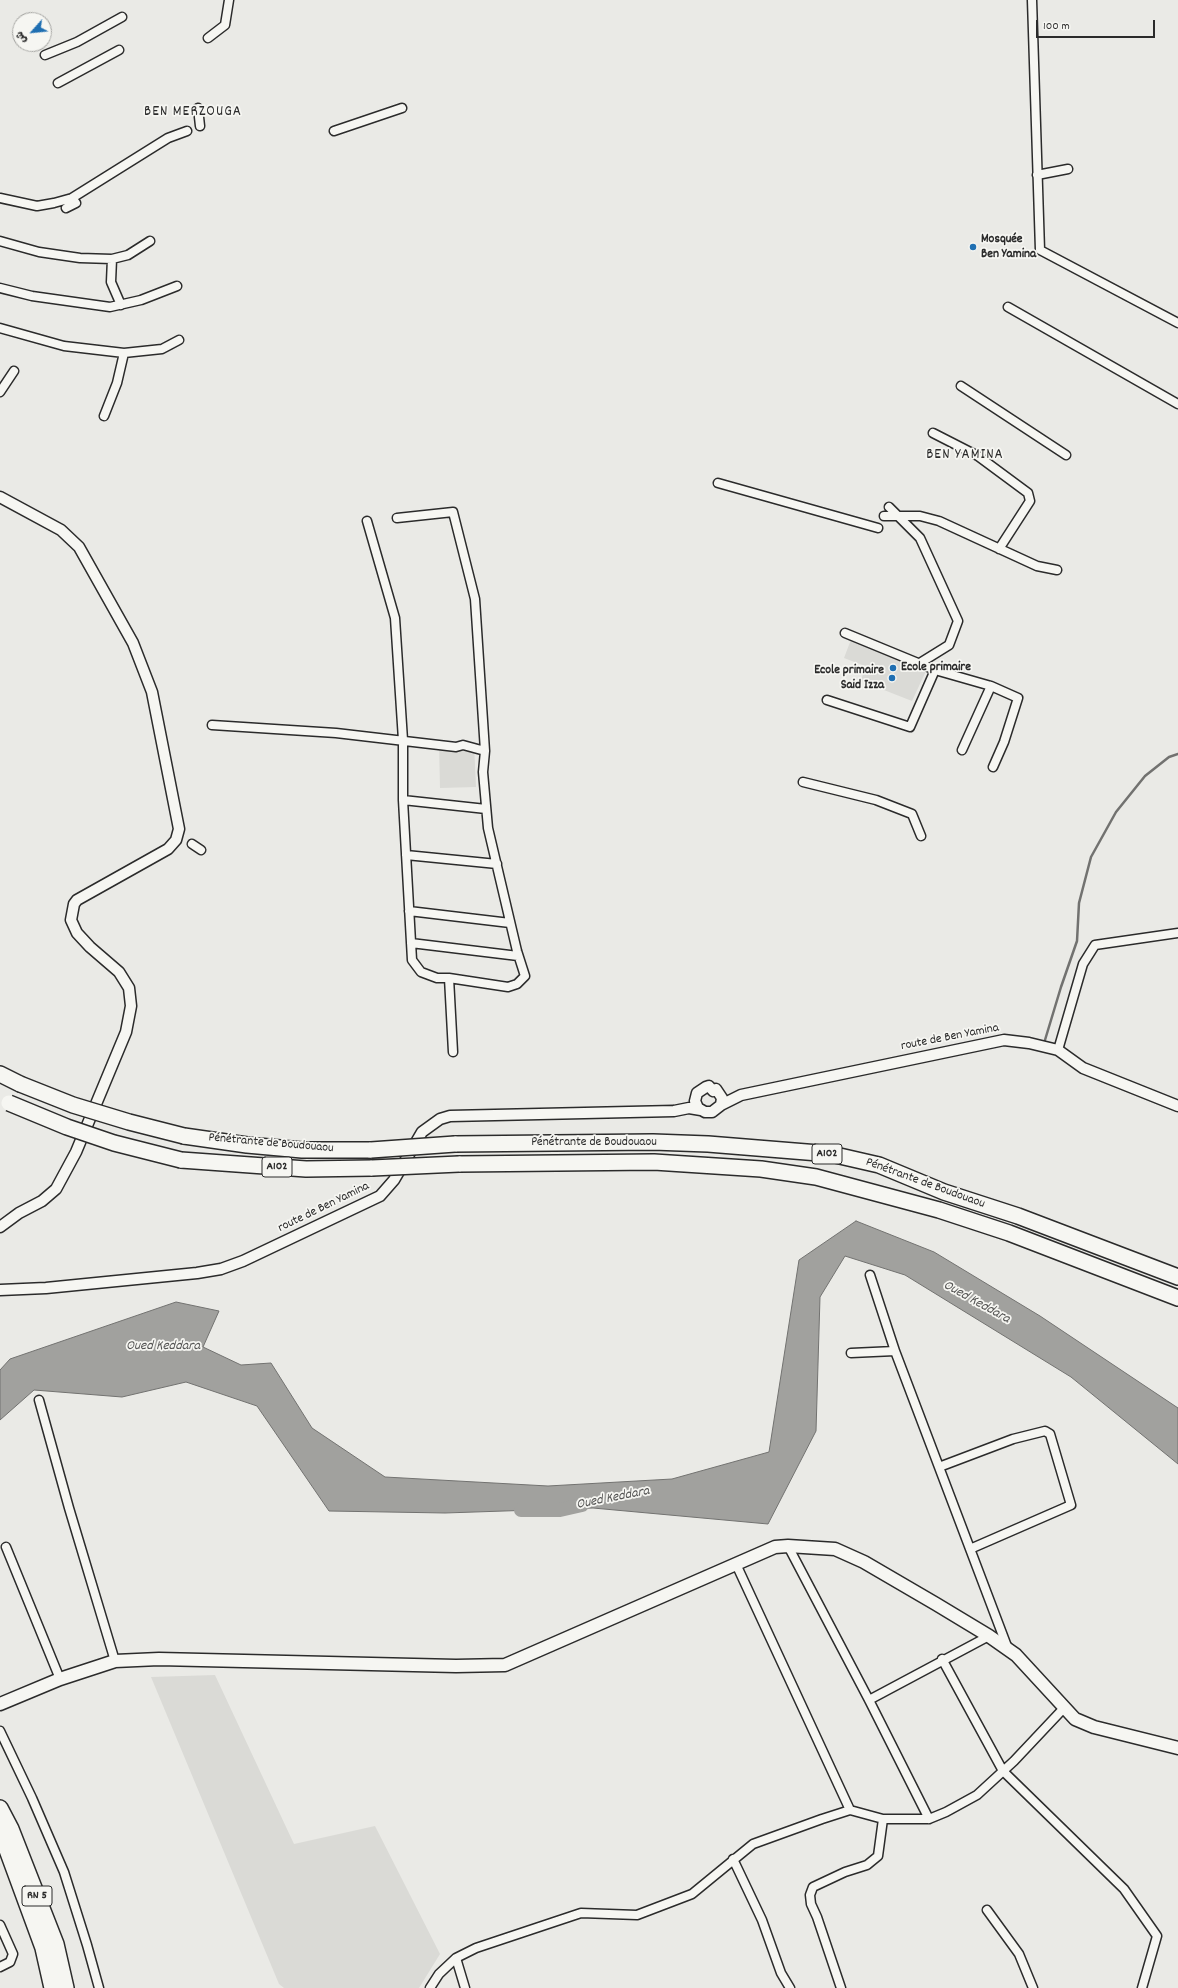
<!DOCTYPE html>
<html>
<head>
<meta charset="utf-8">
<style>
	body { margin:0 }
	#map { position:relative; width:1178px; height:1988px; overflow:hidden; background:#eaeae6; font-family:Dekko,"Playpen Sans Arabic",sans-serif }
	canvas { display:block }
	.north { position:absolute; left:12px; top:12px; width:40px; height:40px; box-sizing:border-box; background:#f6f6f2; border:1px solid #a5a5a2; border-radius:50%; rotate:243deg; font-size:11px; font-weight:700; line-height:16px; text-align:center; color:#2b2b2b }
	.north::after { content:''; display:block; margin:auto; width:14px; height:18px; background:#1f6fb2; clip-path:polygon(50% 0,100% 100%,50% 72%,0 100%) }
	.scale { position:absolute; left:1036px; top:20px; width:119px; height:18px; box-sizing:border-box; border:2px solid #2b2b2b; border-top:0; padding-left:5px; font-size:12px; line-height:14px; white-space:nowrap; color:#2b2b2b; -webkit-text-stroke:3px #f6f6f2; paint-order:stroke }
</style>
</head>
<body>
<div id="map">
<canvas width="1178" height="1988"></canvas>
<div class="north">ش</div>
<div class="scale">100 m</div>
</div>
<script>
const ctx = document.querySelector('canvas').getContext('2d');
ctx.lineJoin = 'round';
function fill(path, color) { ctx.fillStyle = color; ctx.fill(path, 'evenodd'); }
const poly = rows => new Path2D(rows.map(r => 'M' + r).join(''));
function trace(path, color, width, dash) { ctx.strokeStyle = color; ctx.lineWidth = width; ctx.lineCap = dash ? 'butt' : 'round'; ctx.setLineDash(dash || []); ctx.stroke(path); }
function label(font, color, halo, rows, align = 'center') {
  ctx.font = font + ' Dekko,sans-serif'; ctx.lineWidth = 3.5; ctx.setLineDash([]); ctx.textBaseline = 'middle'; ctx.strokeStyle = halo; ctx.fillStyle = color; for (const [text, x, y, turn = 0] of rows) {
    ctx.save(); ctx.translate(x, y); ctx.rotate((+turn || 0) * Math.PI / 180); ctx.textAlign = isNaN(turn) ? turn : align; if (halo) ctx.strokeText(text, 0, 0); ctx.fillText(text, 0, 0); ctx.restore();
  }
}
fill(poly([
	[852,637,926,671,912,701,861,681,865,666,844,658],
	[439,744,474,744,476,787,440,788],
	[215,1675,294,1844,375,1826,440,1954,419,1988,284,1988,279,1984,151,1677]
]), '#dadad6');
const water = poly([
	[856,1221,934,1252,1040,1316,1178,1408,1178,1464,1071,1377,905,1275,845,1256,820,1297,816,1431,768,1524,593,1508,445,1513,329,1511,257,1406,186,1382,122,1397,34,1390,0,1420,0,1370,10,1359,176,1302,219,1311,203,1347,241,1365,271,1363,312,1428,385,1477,548,1486,672,1479,769,1452,799,1260,856,1221]
]);
fill(water, '#a1a19e');
trace(water, '#727270', 1);
trace(poly([
	[1045,1040,1061,987,1077,941,1079,903,1091,857,1116,812,1145,776,1169,757,1178,754]
]), '#727270', 2.5);
trace(poly([
	[521,1510,560,1510,582,1505]
]), '#a1a19e', 14);
const minor = poly([
	[1032,0,1040,250,1178,323],
	[208,38,225,25,229,0],
	[45,55,77,42,122,17],
	[58,83,119,50],
	[198,108,200,126],
	[334,131,402,108],
	[1037,175,1068,169],
	[0,198,37,206,54,203,72,198,168,138,187,131],
	[66,208,76,203],
	[0,241,39,252,80,258,112,259,128,255,150,241],
	[112,259,111,282,121,305],
	[0,288,32,296,110,307,141,300,177,286],
	[1008,307,1178,404],
	[0,328,64,346,124,353,162,349,179,340],
	[961,386,1066,455],
	[0,392,14,371],
	[104,416,117,383,124,353],
	[933,433,978,456,1028,493,1030,501,999,549],
	[718,483,878,528],
	[889,507,920,538,958,621,949,645,920,663],
	[884,516,920,516,939,521,1037,566,1057,570],
	[397,518,453,512,475,599,485,751,483,772,488,828,517,951,525,976,517,984,508,987,449,978,453,1052],
	[367,521,395,618,403,740,403,800],
	[845,633,935,670,991,686,1018,698,1004,742,993,767],
	[827,700,910,727,935,670],
	[212,725,336,733,456,747,463,745,485,751],
	[962,750,991,686],
	[803,782,876,800,912,814,921,836],
	[192,844,201,850],
	[406,855,497,864],
	[409,911,510,923],
	[411,943,518,956],
	[449,978,437,978,421,972,412,960,403,800,486,809],
	[1058,1050,1083,964,1095,945,1178,933],
	[870,1275,895,1351],
	[851,1353,895,1351,1008,1649],
	[39,1400,69,1508,115,1661],
	[939,1467,1013,1439,1045,1431,1050,1434,1071,1505,970,1549],
	[788,1546,869,1700,929,1819],
	[6,1547,60,1679],
	[736,1564,850,1810],
	[942,1659,1003,1771,1124,1889,1157,1936,1142,1988],
	[869,1700,989,1636],
	[0,1731,32,1798,64,1872,87,1945,99,1988],
	[733,1859,762,1920,781,1973,790,1988],
	[987,1910,1019,1954,1033,1988],
	[0,1925,13,1954,10,1962,0,1967],
	[456,1958,465,1988],
	[430,1988,439,1974,456,1958,476,1948,581,1913,637,1915,692,1894,753,1844,822,1819,850,1810,883,1819,929,1819,946,1812,977,1795,1014,1761,1063,1709],
	[841,1988,817,1917,811,1904,810,1895,813,1887,845,1872,867,1865,878,1856,883,1819]
]);
const tertiary = poly([
	[0,497,61,530,79,547,133,643,152,692,179,829,176,840,168,849,77,900,74,904,71,920,77,933,90,947,119,972,129,988,131,1006,126,1032,76,1152,56,1189,42,1201,19,1213,0,1227],
	[721,1105,722,1098,716,1089,713,1091,709,1086,706,1087,697,1093,695,1101,698,1108,705,1112,712,1112,721,1105,741,1095,1004,1040,1029,1043,1058,1050,1083,1068,1178,1106],
	[0,1290,46,1288,197,1273,221,1269,243,1261,380,1196,394,1180,422,1132,440,1119,450,1116,674,1111,689,1108,701,1110]
]);
const secondary = poly([
	[0,1704,60,1679,115,1661,159,1659,456,1666,505,1665,775,1547,788,1546,835,1549,864,1562,936,1604,989,1636,1016,1655,1075,1719,1094,1727,1178,1748]
]);
const motorway = poly([
	[0,1074,20,1084],
	[184,1136,247,1145,302,1150,371,1150],
	[455,1144,653,1142,708,1144,831,1154,879,1165,944,1192,1018,1216,1178,1277],
	[181,1160,306,1169,372,1168],
	[459,1164,654,1162,761,1169,816,1177,939,1210,1009,1233,1178,1298],
	[0,1808,11,1829,56,1944,66,1988],
	[0,1831,43,1948,52,1988]
]);
trace(minor, '#2b2b2b', 11);
trace(tertiary, '#2b2b2b', 13);
trace(secondary, '#2b2b2b', 15);
trace(motorway, '#2b2b2b', 18);
trace(minor, '#f6f6f2', 8);
trace(tertiary, '#f6f6f2', 10);
trace(secondary, '#f6f6f2', 12);
trace(motorway, '#f6f6f2', 15);
const motorwayBridge = poly([
	[20,1084,73,1105,129,1122,184,1136],
	[9,1103,67,1127,114,1143,181,1160],
	[371,1150,455,1144],
	[372,1168,459,1164]
]);
trace(motorwayBridge, '#2b2b2b', 18, []);
trace(motorwayBridge, '#f6f6f2', 15);
for (const [x, y, r, color] of [
	[973,247,4,"#1f6fb2"],
	[893,668,4,"#1f6fb2"],
	[892,678,4,"#1f6fb2"]
]) { const dot = new Path2D(); dot.arc(x, y, r, 0, 2 * Math.PI); ctx.fillStyle = color; ctx.fill(dot); trace(dot, '#f6f6f2', 1.5); }
for (const [x, y, w] of [
	[827,1154,30],
	[277,1167,30],
	[37,1896,30]
]) { const box = new Path2D(); box.roundRect(x - w / 2, y - 10, w, 20, 3); ctx.fillStyle = '#f6f6f2'; ctx.fill(box); trace(box, '#2b2b2b', 1); }
label('bold 12px', '#2b2b2b', null, [
	["A102",827,1154],
	["A102",277,1167],
	["RN 5",37,1896]
]);
label('bold 13px', '#2b2b2b', '#f6f6f2', [
	["Mosquée",981,240],
	["Ben Yamina",981,255],
	["Ecole primaire",901,668],
	["Ecole primaire",884,671,"right"],
	["Said Izza",884,686,"right"]
], 'left');
label('13px', '#2b2b2b', '#f6f6f2', [
	["route de Ben Yamina",950,1038,-11],
	["Pénétrante de Boudouaou",594,1143],
	["Pénétrante de Boudouaou",271,1144,5],
	["Pénétrante de Boudouaou",925,1184,20],
	["route de Ben Yamina",324,1208,-26]
]);
label('italic 14px', '#545453', '#f6f6f2', [
	["Oued Keddara",976,1303,29],
	["Oued Keddara",163,1347],
	["Oued Keddara",613,1499,-11]
]);
ctx.letterSpacing = '1px';
label('15px', '#2b2b2b', '#f6f6f2', [
	["BEN MERZOUGA",193,113],
	["BEN YAMINA",965,456]
]);
ctx.letterSpacing = '0px';
</script>
</body>
</html>
